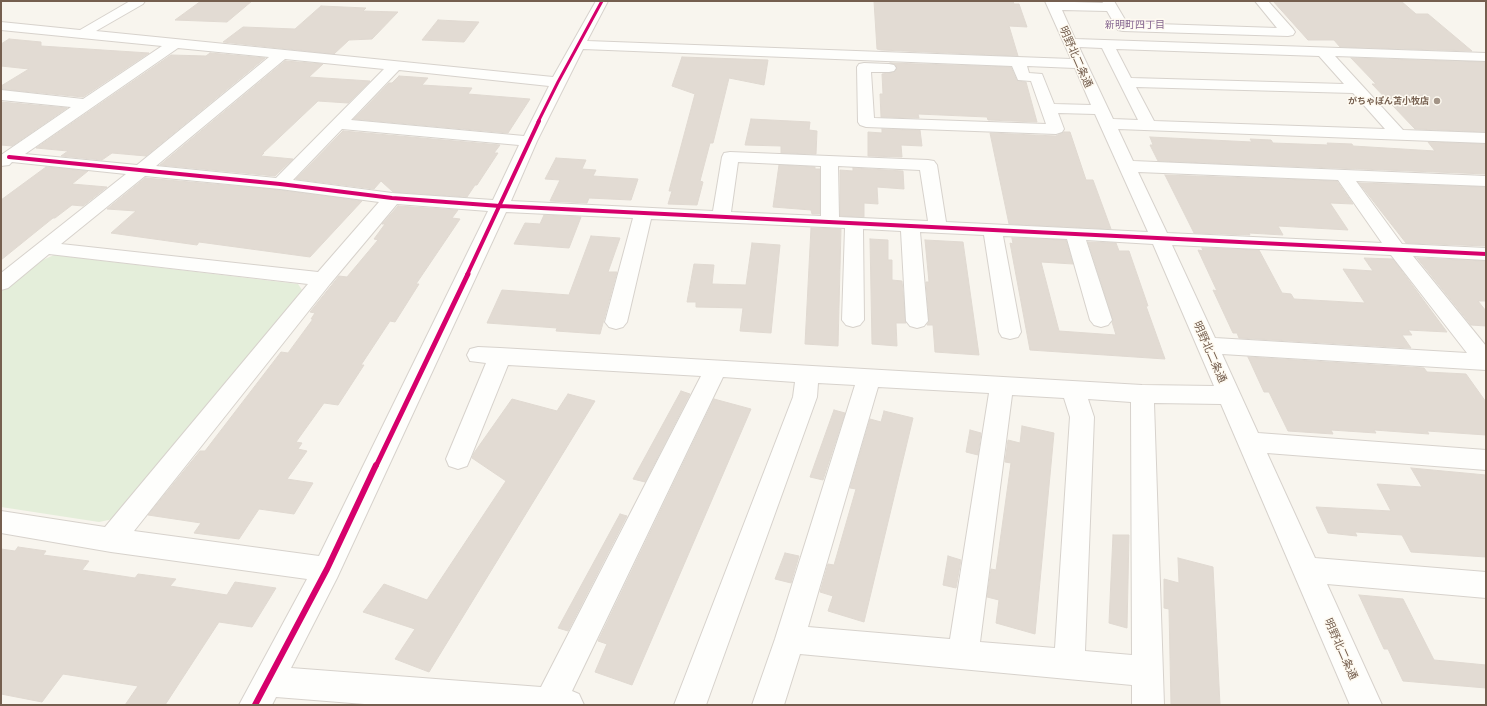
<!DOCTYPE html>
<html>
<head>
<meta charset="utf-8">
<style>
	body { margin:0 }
	#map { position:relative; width:1487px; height:706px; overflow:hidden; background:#f8f5ee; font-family:Barlow,sans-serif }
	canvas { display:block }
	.frame { position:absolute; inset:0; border:2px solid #755f4f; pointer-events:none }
</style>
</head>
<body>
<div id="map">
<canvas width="1487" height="706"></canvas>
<div class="frame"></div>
</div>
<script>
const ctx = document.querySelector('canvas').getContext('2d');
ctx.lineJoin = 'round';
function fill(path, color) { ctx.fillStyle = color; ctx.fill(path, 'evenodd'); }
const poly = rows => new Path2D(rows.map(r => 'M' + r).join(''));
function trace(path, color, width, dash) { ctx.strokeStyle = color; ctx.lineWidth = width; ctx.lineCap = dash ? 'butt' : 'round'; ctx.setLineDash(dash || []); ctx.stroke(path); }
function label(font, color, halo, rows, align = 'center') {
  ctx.font = font + ' Barlow,"Noto Sans JP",sans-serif'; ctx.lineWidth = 3; ctx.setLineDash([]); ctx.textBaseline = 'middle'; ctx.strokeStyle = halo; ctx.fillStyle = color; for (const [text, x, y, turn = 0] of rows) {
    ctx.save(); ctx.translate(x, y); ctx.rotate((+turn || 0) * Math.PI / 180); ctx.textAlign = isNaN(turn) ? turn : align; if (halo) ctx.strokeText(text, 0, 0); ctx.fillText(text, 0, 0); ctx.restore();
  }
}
fill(poly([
	[54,255,298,284,302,290,118,518,99,522,1,507,1,292,36,263]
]), '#e4eeda');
const building = poly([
	[201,1,252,1,227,22,175,20,201,1],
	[874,1,1013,1,1014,4,1019,4,1027,27,1009,26,1018,56,881,50,877,49,874,1],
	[1273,1,1401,1,1416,14,1428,14,1472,51,1340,47,1334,40,1308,40,1273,1],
	[321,6,366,8,363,11,398,12,372,39,349,40,334,54,223,42,243,27,295,29,321,6],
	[438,20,479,22,464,42,422,40,438,20],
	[9,39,41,42,41,46,149,53,83,97,1,89,1,86,29,69,1,66,1,44,9,39],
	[210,53,265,58,146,156,112,153,102,160,61,156,68,151,36,148,171,55,206,56,210,53],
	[682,57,768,60,764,85,729,78,713,143,710,143,700,181,703,182,697,205,668,204,672,191,669,191,695,94,672,86,682,57],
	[1351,58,1485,62,1486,132,1415,129,1372,84,1376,84,1351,58],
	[285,61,323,64,309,77,370,81,348,103,318,101,263,153,264,153,261,156,293,159,275,176,160,165,285,61],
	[890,63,1011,67,1017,81,1026,82,1037,122,988,120,987,117,918,114,919,118,881,117,880,94,883,94,882,74,894,72,897,69,895,64,890,63],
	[399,76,428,78,422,85,472,88,468,94,530,99,508,133,354,119,389,83,392,83,399,76],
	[1,102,67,108,12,146,1,145,1,102],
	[751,119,810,122,809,130,817,131,816,154,781,153,781,146,745,145,751,119],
	[882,129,920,130,922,146,901,145,902,157,868,156,868,132,882,133,882,129],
	[343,131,500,145,494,153,498,153,477,185,475,185,467,197,393,192,381,181,374,189,296,179,343,131],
	[1064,132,1070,132,1086,180,1093,180,1111,229,1009,224,990,133,1056,136,1064,132],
	[1150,137,1252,142,1250,139,1271,140,1273,143,1328,145,1327,143,1352,144,1353,146,1435,151,1428,142,1486,144,1486,174,1158,161,1150,145,1153,145,1150,137],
	[556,158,586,160,582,169,596,170,593,176,638,179,631,200,589,198,587,203,550,201,560,180,545,179,556,158],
	[779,165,815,167,815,169,820,169,820,214,812,214,811,210,773,207,779,165],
	[46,167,88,171,72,184,107,187,83,206,72,205,55,218,53,218,1,260,1,200,46,167],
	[853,168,903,171,904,189,877,187,878,204,864,203,864,217,840,216,840,170,853,171,853,168],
	[1165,175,1337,181,1353,204,1330,203,1348,230,1278,226,1283,235,1249,233,1250,235,1194,233,1165,175],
	[145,178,280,190,362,201,310,257,199,242,197,245,111,233,136,211,107,209,145,178],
	[1359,183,1486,187,1486,246,1406,243,1359,183],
	[398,206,458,210,452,218,460,219,416,284,419,284,395,322,390,321,361,365,364,365,338,405,324,403,296,442,302,443,298,449,307,451,287,479,313,483,294,514,259,509,239,539,194,533,201,523,148,515,200,451,205,451,281,352,288,353,313,319,311,319,315,313,310,312,339,276,347,277,378,240,374,239,385,224,382,224,398,206],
	[544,215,581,217,569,248,514,244,525,223,540,224,544,215],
	[811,228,841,229,838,346,805,344,811,228],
	[591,236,620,238,608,272,617,272,600,334,556,331,557,328,487,323,502,290,569,295,591,236],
	[1012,238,1066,240,1073,264,1041,262,1059,331,1116,335,1112,322,1113,320,1088,242,1116,243,1119,251,1129,251,1148,306,1146,306,1165,359,1030,350,1010,243,1013,244,1012,238],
	[870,239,888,240,888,260,892,260,892,280,902,281,906,323,896,323,897,346,872,344,870,239],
	[925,240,963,242,979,355,935,352,933,325,927,325,929,321,926,282,929,282,925,240],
	[752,243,780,245,771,333,740,331,743,308,696,307,696,302,687,302,694,264,714,265,712,284,746,285,752,243],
	[1202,248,1259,250,1282,293,1291,294,1294,299,1365,303,1343,269,1373,271,1364,258,1393,259,1447,332,1408,330,1412,335,1402,335,1411,348,1239,338,1237,333,1233,333,1213,290,1217,291,1198,250,1203,251,1202,248],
	[1417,258,1486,261,1486,301,1478,301,1486,311,1486,326,1471,325,1417,258],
	[1248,357,1424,368,1427,372,1466,374,1486,402,1486,435,1427,431,1429,434,1374,430,1376,433,1331,430,1333,434,1288,431,1269,392,1264,392,1248,357],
	[681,391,690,394,645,482,633,479,681,391],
	[568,394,595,401,429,672,395,659,415,629,363,612,384,584,427,600,506,481,472,458,474,453,512,399,557,411,568,394],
	[714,399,751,409,632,685,595,672,607,644,598,641,714,399],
	[834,410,845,413,823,480,810,477,834,410],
	[884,411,913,418,864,622,828,611,833,596,820,592,828,564,834,565,856,489,850,488,870,419,881,422,884,411],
	[1022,426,1054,433,1035,634,996,623,999,600,987,597,991,569,996,570,1011,463,1005,462,1008,440,1020,443,1022,426],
	[970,430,981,433,978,455,966,452,970,430],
	[1411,468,1486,475,1486,557,1411,552,1402,535,1355,532,1357,536,1328,533,1316,507,1391,511,1377,484,1422,487,1411,468],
	[620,514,627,516,568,631,558,628,620,514],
	[1113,535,1129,535,1127,628,1109,623,1113,535],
	[18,547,46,551,43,555,89,561,82,570,135,578,138,574,176,579,170,586,227,595,235,582,276,588,252,627,219,622,165,705,125,705,138,686,63,674,42,702,1,694,1,549,15,551,18,547],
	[785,553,799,556,791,583,775,579,785,553],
	[948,556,961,560,956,588,943,585,948,556],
	[1178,558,1213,567,1220,705,1171,705,1169,609,1164,608,1164,579,1179,583,1178,558],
	[1359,595,1403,599,1434,660,1486,665,1486,688,1403,681,1388,649,1384,649,1359,595]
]);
fill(building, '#e2dbd3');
trace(building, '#e0d9d1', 1);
const minor = poly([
	[130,1,145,1,143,4,96,31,553,77,596,1,608,1,587,41,1071,59,1045,1,1103,3,1102,1,1114,1,1127,23,1277,28,1255,1,1268,1,1293,29,1295,32,1293,35,1288,36,1123,31,1118,30,1107,11,1062,10,1075,39,1486,53,1486,61,1335,56,1403,130,1486,133,1486,143,1118,129,1133,161,1486,176,1486,186,1356,181,1402,244,1486,248,1486,260,1413,256,1486,346,1486,370,1222,354,1258,433,1486,450,1486,470,1267,453,1315,558,1486,572,1486,598,1327,584,1382,705,1350,705,1221,404,1154,403,1164,705,1132,705,1132,685,800,654,784,705,752,705,775,639,855,385,818,383,817,397,706,705,674,705,793,397,795,382,723,377,572,691,579,694,584,705,377,705,276,697,272,705,239,705,307,579,111,552,1,533,1,511,105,527,308,284,49,254,8,288,1,290,1,273,126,174,12,162,9,165,1,166,1,155,71,107,1,100,1,90,83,99,162,46,1,30,1,22,80,30,130,1],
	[1079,47,1102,48,1138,120,1113,119,1079,47],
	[178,48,269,57,137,165,25,154,178,48],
	[583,49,1012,66,1018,80,1031,81,1046,124,874,118,871,72,889,72,894,71,896,68,894,65,889,64,864,63,859,64,857,67,858,122,860,125,866,127,1056,134,1062,132,1064,129,1058,113,1095,114,1148,232,946,222,937,165,934,161,928,160,730,152,724,153,722,157,713,211,511,201,537,141,583,49],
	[1116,49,1319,56,1344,84,1131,78,1116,49],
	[285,59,384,69,276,178,156,166,285,59],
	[1027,66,1075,68,1091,105,1054,104,1042,74,1029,73,1027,66],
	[399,70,549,86,524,136,351,120,399,70],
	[1136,87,1353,93,1385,129,1154,121,1136,87],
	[342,129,519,145,493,200,392,193,293,180,342,129],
	[738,162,821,166,821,216,731,212,738,162],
	[838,166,920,170,928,221,839,217,838,166],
	[1138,172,1338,180,1382,243,1167,233,1138,172],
	[145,176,280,189,379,202,318,272,61,244,145,176],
	[397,204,488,211,319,556,134,531,330,284,397,204],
	[506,212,633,218,605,322,609,327,616,329,623,327,627,322,651,219,845,228,842,320,846,325,853,327,860,325,864,320,863,229,901,231,906,321,910,326,917,328,924,326,928,321,920,232,984,235,999,332,1002,337,1010,339,1018,337,1021,332,1003,236,1067,239,1090,320,1094,325,1101,327,1108,325,1112,320,1086,240,1153,244,1214,386,1142,385,500,348,478,347,470,349,467,355,470,361,486,363,446,459,449,466,458,469,467,466,470,459,508,365,701,376,541,687,291,668,337,578,506,212],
	[1172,245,1391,255,1467,353,1215,338,1172,245],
	[878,387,989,393,950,639,808,627,878,387],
	[1012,395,1064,398,1070,417,1055,648,980,642,1012,395],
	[1088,399,1131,402,1132,655,1085,651,1094,417,1088,399]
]);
trace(minor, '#d7d2cc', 2);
fill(minor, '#fefefc');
trace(poly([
	[538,122,558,82,602,1]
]), '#d6006c', 3);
trace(poly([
	[9,157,280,184,392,198,500,206,1486,254],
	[467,275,539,121]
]), '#d6006c', 4);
trace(poly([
	[376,466,468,274]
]), '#d6006c', 5);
trace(poly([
	[255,705,327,569,376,465]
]), '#d6006c', 6);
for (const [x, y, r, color] of [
	[1437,101,4,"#a39487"]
]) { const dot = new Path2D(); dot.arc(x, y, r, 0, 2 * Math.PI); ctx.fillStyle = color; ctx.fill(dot); trace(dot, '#fefaf1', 1.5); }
label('bold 9px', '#755f4f', '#fefaf1', [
	["がちゃぽん苫小牧店",1429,101]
], 'right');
label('10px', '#866790', '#fefaf1', [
	["新明町四丁目",1135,25]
]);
label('11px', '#755f4f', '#fefaf1', [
	["明野北二条通",1076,57,66],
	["明野北二条通",1210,352,66],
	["明野北二条通",1341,649,66]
]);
</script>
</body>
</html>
